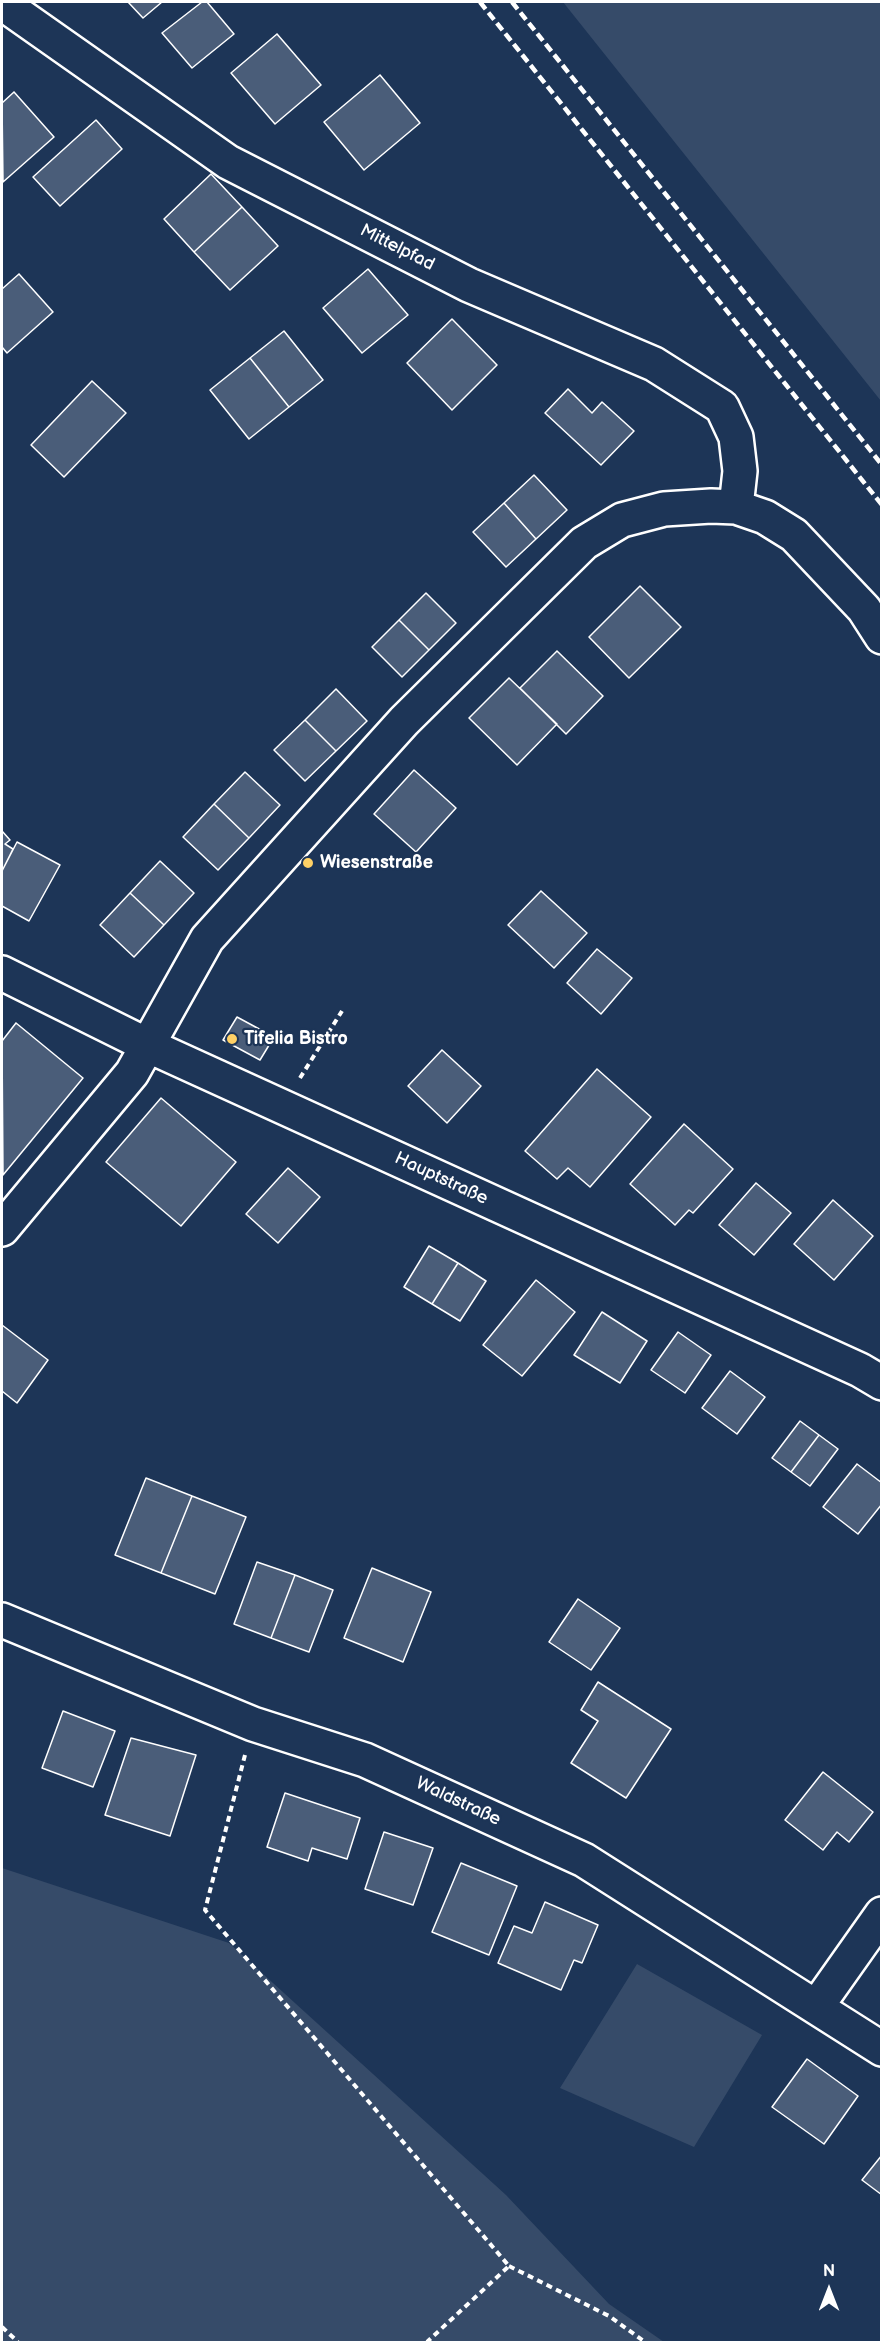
<!DOCTYPE html>
<html>
<head>
<meta charset="utf-8">
<style>
	body { margin:0 }
	#map { position:relative; width:883px; height:2344px; overflow:hidden; background:#1d3557; font-family:"Balsamiq Sans",sans-serif }
	canvas { display:block }
	.frame { position:absolute; inset:0; border:3px solid #fff; pointer-events:none }
	.north { position:absolute; left:799px; top:2260px; width:60px; height:60px; -webkit-text-stroke:4px #1d3557; paint-order:stroke; rotate:0deg; font-size:16px; font-weight:700; line-height:24px; text-align:center; color:#fff }
	.north::after { content:''; display:block; margin:auto; width:21px; height:27px; background:#fff; clip-path:polygon(50% 0,100% 100%,50% 72%,0 100%) }
</style>
</head>
<body>
<div id="map">
<canvas width="883" height="2344"></canvas>
<div class="frame"></div>
<div class="north">N</div>
</div>
<script>
const ctx = document.querySelector('canvas').getContext('2d');
ctx.lineJoin = 'round';
function fill(path, color) { ctx.fillStyle = color; ctx.fill(path, 'evenodd'); }
const poly = rows => new Path2D(rows.map(r => 'M' + r).join(''));
function trace(path, color, width, dash) { ctx.strokeStyle = color; ctx.lineWidth = width; ctx.lineCap = dash ? 'butt' : 'round'; ctx.setLineDash(dash || []); ctx.stroke(path); }
function label(font, color, halo, rows, align = 'center') {
  ctx.font = font + ' "Balsamiq Sans",sans-serif'; ctx.lineWidth = 4.5; ctx.setLineDash([]); ctx.textBaseline = 'middle'; ctx.strokeStyle = halo; ctx.fillStyle = color; for (const [text, x, y, turn = 0] of rows) {
    ctx.save(); ctx.translate(x, y); ctx.rotate((+turn || 0) * Math.PI / 180); ctx.textAlign = isNaN(turn) ? turn : align; if (halo) ctx.strokeText(text, 0, 0); ctx.fillText(text, 0, 0); ctx.restore();
  }
}
fill(poly([
	[563,2,881,2,881,401],
	[2,1868,229,1943,506,2195,609,2304,664,2342,2,2342],
	[637,1964,762,2035,694,2147,560,2088]
]), '#364b69');
const building = poly([
	[128,2,162,2,143,18,128,2],
	[202,2,207,2,234,34,192,68,162,33,202,2],
	[277,34,321,85,275,124,231,73,277,34],
	[380,75,420,123,364,170,324,122,380,75],
	[14,92,54,137,3,182,2,103,14,92],
	[96,120,122,149,60,206,33,177,96,120],
	[211,174,242,207,194,252,164,219,211,174],
	[242,207,278,246,230,290,194,252,242,207],
	[368,269,408,315,362,353,323,308,368,269],
	[19,274,53,312,7,353,2,347,2,289,19,274],
	[452,319,497,365,452,410,407,363,452,319],
	[284,331,323,380,289,407,250,358,284,331],
	[250,358,289,407,249,439,210,390,250,358],
	[92,381,126,413,64,477,31,445,92,381],
	[568,389,592,413,602,402,634,431,601,465,545,413,568,389],
	[534,475,567,510,536,539,504,503,534,475],
	[504,503,536,539,506,567,473,532,504,503],
	[640,586,681,627,629,678,589,637,640,586],
	[426,593,456,623,429,650,399,620,426,593],
	[399,620,429,650,402,677,372,647,399,620],
	[557,651,603,696,566,734,520,688,557,651],
	[509,678,557,724,517,765,469,718,509,678],
	[336,689,367,721,336,751,305,720,336,689],
	[305,720,336,751,305,781,274,750,305,720],
	[414,770,456,808,416,852,374,814,414,770],
	[245,772,280,805,249,838,214,804,245,772],
	[214,804,249,838,218,870,183,837,214,804],
	[2,831,10,840,5,844,13,849,2,871,2,831],
	[17,842,60,865,29,921,2,906,2,871,17,842],
	[160,861,194,893,164,925,130,893,160,861],
	[541,891,587,933,554,968,508,925,541,891],
	[130,893,164,925,134,957,100,925,130,893],
	[597,949,632,978,601,1014,567,983,597,949],
	[237,1017,274,1037,260,1060,223,1040,237,1017],
	[16,1023,83,1078,3,1175,2,1041,16,1023],
	[442,1050,481,1086,447,1123,408,1086,442,1050],
	[597,1069,651,1117,590,1187,568,1168,557,1179,525,1151,597,1069],
	[161,1098,236,1162,181,1226,106,1162,161,1098],
	[684,1124,733,1169,693,1213,689,1210,675,1225,630,1184,684,1124],
	[288,1168,320,1197,278,1243,246,1214,288,1168],
	[756,1183,791,1213,754,1255,719,1225,756,1183],
	[833,1200,873,1236,834,1280,794,1244,833,1200],
	[429,1246,458,1263,432,1304,404,1287,429,1246],
	[458,1263,486,1281,460,1321,432,1304,458,1263],
	[536,1280,575,1312,522,1376,483,1345,536,1280],
	[602,1312,647,1341,620,1383,574,1355,602,1312],
	[2,1325,48,1360,17,1403,2,1391,2,1325],
	[678,1332,711,1355,685,1393,651,1370,678,1332],
	[730,1371,765,1397,737,1434,702,1408,730,1371],
	[800,1421,819,1435,791,1472,772,1458,800,1421],
	[819,1435,838,1449,810,1486,791,1472,819,1435],
	[857,1464,882,1483,882,1504,858,1534,823,1507,857,1464],
	[146,1478,192,1496,161,1573,115,1555,146,1478],
	[192,1496,246,1517,215,1594,161,1573,192,1496],
	[257,1562,295,1575,271,1638,234,1624,257,1562],
	[372,1568,431,1592,403,1662,344,1638,372,1568],
	[295,1575,333,1590,309,1652,271,1638,295,1575],
	[578,1599,620,1628,591,1670,549,1642,578,1599],
	[598,1682,671,1729,626,1798,571,1763,598,1721,581,1710,598,1682],
	[63,1711,115,1731,93,1787,42,1768,63,1711],
	[131,1738,196,1755,170,1836,105,1815,131,1738],
	[823,1772,873,1812,849,1842,837,1832,823,1850,785,1820,823,1772],
	[285,1793,360,1818,347,1859,312,1848,308,1861,267,1847,285,1793],
	[384,1832,433,1848,413,1905,365,1889,384,1832],
	[461,1863,517,1886,489,1955,432,1932,461,1863],
	[545,1902,598,1925,582,1963,574,1960,561,1990,498,1963,514,1926,532,1933,545,1902],
	[807,2059,858,2096,824,2144,772,2107,807,2059],
	[882,2155,882,2195,862,2180,882,2155]
]);
fill(building, '#4a5d79');
trace(building, '#fff', 1.5);
const minor = poly([
	[2,3,228,162,469,285,654,364,722,407,736,437,740,471,736,507],
	[2,973,147,1045,860,1370,882,1383],
	[2,1229,132,1073,207,939,404,721,584,543,622,520,664,509,711,506,736,507,765,517,794,535,864,609,882,637],
	[2,1620,253,1724,365,1760,584,1860,882,2049],
	[817,2006,882,1914]
]);
trace(minor, '#fff', 38);
trace(poly([
	[300,1078,342,1011],
	[245,1755,205,1910,509,2266,427,2342],
	[509,2266,609,2316,645,2342],
	[2,2327,18,2342]
]), '#fff', 4, [6, 4.5]);
trace(minor, '#1d3557', 33);
trace(poly([
	[480,2,882,505],
	[512,2,882,465]
]), '#fff', 4.5, [9, 4.5]);
for (const [x, y, r, color] of [
	[308,863,6,"#ffd166"],
	[232,1039,6,"#ffd166"]
]) { const dot = new Path2D(); dot.arc(x, y, r, 0, 2 * Math.PI); ctx.fillStyle = color; ctx.fill(dot); trace(dot, '#1d3557', 2); }
label('18px', '#fff', '#1d3557', [
	["Mittelpfad",397,248,27],
	["Hauptstraße",441,1179,25],
	["Waldstraße",458,1802,25]
]);
label('bold 18px', '#fff', '#1d3557', [
	["Wiesenstraße",320,863],
	["Tifelia Bistro",244,1039]
], 'left');
</script>
</body>
</html>
